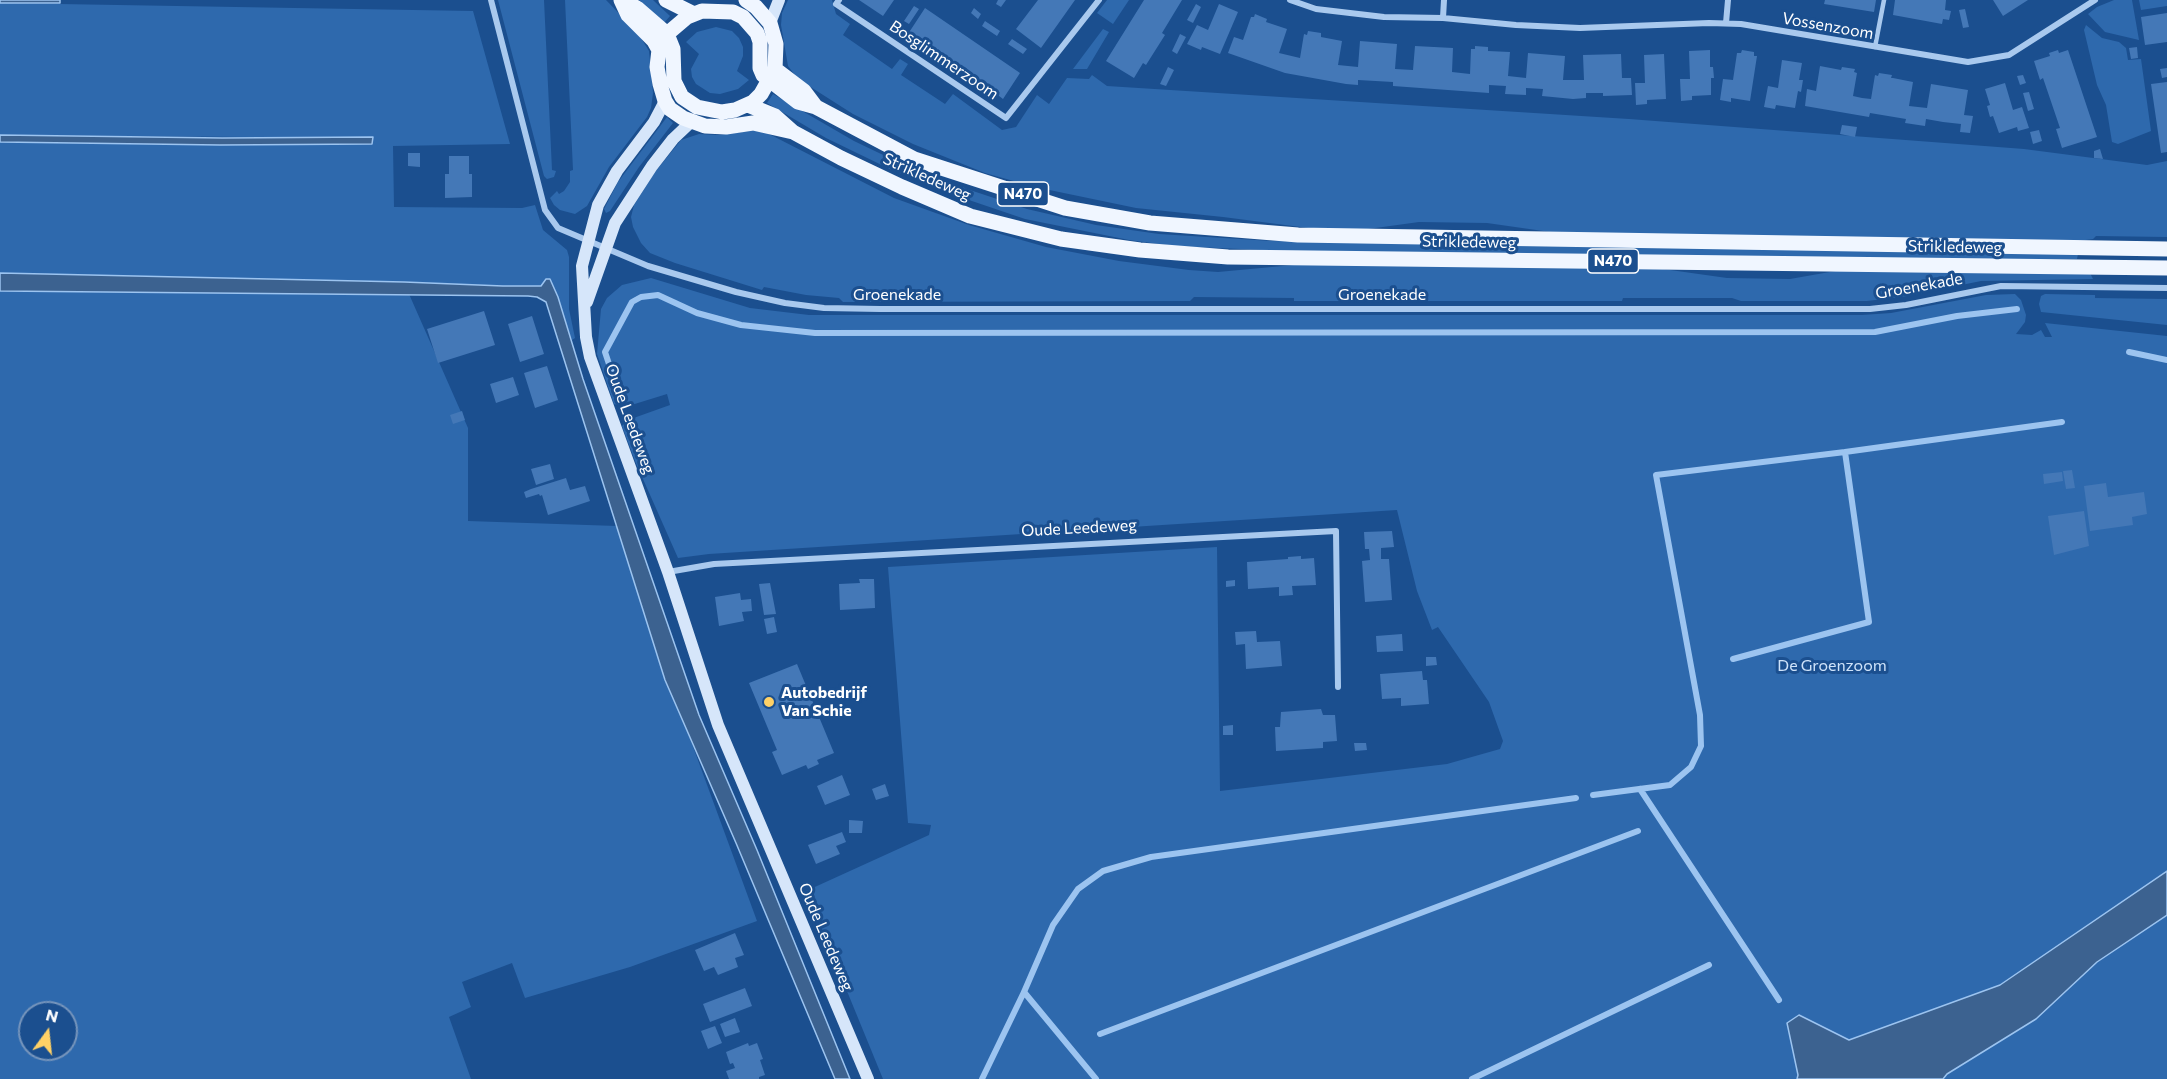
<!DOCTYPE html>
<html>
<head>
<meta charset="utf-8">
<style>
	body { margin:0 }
	#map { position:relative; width:2167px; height:1079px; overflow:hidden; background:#1b4f8f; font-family:Commissioner,sans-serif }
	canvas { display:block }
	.north { position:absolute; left:18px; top:1001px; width:60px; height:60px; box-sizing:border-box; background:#1b4f8f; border:2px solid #7695bc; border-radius:50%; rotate:15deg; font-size:16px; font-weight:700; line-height:24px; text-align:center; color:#fff }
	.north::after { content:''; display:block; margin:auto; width:21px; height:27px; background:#ffd166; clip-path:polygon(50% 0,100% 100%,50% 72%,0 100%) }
</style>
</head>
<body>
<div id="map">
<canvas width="2167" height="1079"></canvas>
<div class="north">N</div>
</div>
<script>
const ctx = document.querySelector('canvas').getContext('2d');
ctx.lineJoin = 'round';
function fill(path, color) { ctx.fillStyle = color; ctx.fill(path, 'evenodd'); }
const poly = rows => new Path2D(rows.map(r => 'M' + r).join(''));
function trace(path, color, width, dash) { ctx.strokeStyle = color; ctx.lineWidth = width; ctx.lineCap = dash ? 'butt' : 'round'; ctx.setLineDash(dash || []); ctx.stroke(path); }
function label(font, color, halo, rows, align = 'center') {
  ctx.font = font + ' Commissioner,sans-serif'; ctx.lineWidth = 6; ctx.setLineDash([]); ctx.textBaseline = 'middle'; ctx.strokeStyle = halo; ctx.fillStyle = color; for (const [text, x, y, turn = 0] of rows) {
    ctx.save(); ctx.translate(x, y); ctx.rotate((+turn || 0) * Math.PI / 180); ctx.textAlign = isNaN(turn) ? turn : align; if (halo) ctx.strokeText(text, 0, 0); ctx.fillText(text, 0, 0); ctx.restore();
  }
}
fill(poly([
	[498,0,544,0,552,170,556,171,554,177,547,179,544,176],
	[565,0,606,0,638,33,649,51,653,93,651,108,647,117,609,167,587,206,575,214,560,210,554,205,550,198,557,191,559,194,564,191,570,182,570,171,573,170],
	[639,0,653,0,670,16,664,23],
	[788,0,832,0,836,14,850,24,843,35,892,69,900,59,908,64,901,75,945,104,953,94,1002,130,1016,127,1037,95,1049,104,1067,78,1089,79,1092,75,1107,86,1629,119,2024,149,2147,165,2167,161,2167,237,2096,236,2093,239,2078,241,1557,233,1487,223,1419,222,1361,230,1316,229,1223,217,1136,208,1035,187,985,173,913,144,853,114,798,79,788,66,781,25,782,13],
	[1107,0,1129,0,1113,24,1097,13],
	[2114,0,2132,0,2139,40,2105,32,2088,14,2097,7],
	[2139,0,2167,0,2167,6,2141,10],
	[0,3,473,11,510,144,393,146,394,207,522,208,535,205,543,230,567,250,569,257,569,309,575,338,572,340,550,279,546,279,541,286,503,286,404,282,0,273,0,142,220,145,372,144,373,138,0,135],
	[2086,25,2102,38,2119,42,2126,48,2128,60,2141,59,2151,131,2118,144,2112,142,2106,105,2097,85,2084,30],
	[716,27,732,31,739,38,743,47,743,56,737,71,749,80,738,89,720,94,710,93,696,84,692,77,691,69,699,54,686,42,697,32],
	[1103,29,1109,32,1087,69,1073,69],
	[773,94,854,141,902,164,970,190,1027,209,1096,225,1159,234,1272,241,2078,254,2077,259,1875,259,1284,251,1174,246,1129,240,1025,219,963,198,894,171,826,138,767,103],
	[667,117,673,123,639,167,610,211,606,213,604,209,618,182],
	[751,131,762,131,773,136,894,198,969,225,1046,247,1119,261,1189,270,1218,272,1315,263,1656,268,1727,278,1790,279,1841,270,2089,271,2093,279,1981,281,1908,296,1867,301,1741,301,1732,298,1623,298,1622,301,1294,301,1294,298,1194,297,1190,301,843,302,839,298,806,295,764,287,762,290,675,263,650,253,641,243,633,227,631,217,634,205,655,172,681,140,699,134,718,135],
	[651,278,750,308,809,315,1862,315,1891,313,1986,295,2015,294,2021,300,2026,315,2025,322,2016,334,2032,335,2041,330,2045,337,2052,337,2045,323,2167,336,2167,1079,883,1079,806,891,929,835,931,825,908,823,888,567,1217,547,1220,791,1447,764,1500,749,1503,741,1489,702,1438,627,1432,630,1417,591,1397,510,709,554,678,558,635,461,622,426,628,420,670,405,667,394,625,407,614,404,597,354,601,309,607,298,622,285],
	[0,291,409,294,468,428,468,521,617,526,665,680,688,733,757,921,630,967,525,998,512,963,462,982,471,1007,449,1017,471,1079,0,1079],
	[30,1013,66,1013,66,1049,30,1049],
	[2045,294,2095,295,2095,298,2167,299,2167,325,2041,312,2039,304,2041,296]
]), '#2e69ad');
const water = poly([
	[0,0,60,0,60,3,0,3,0,0],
	[0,135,222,138,373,137,372,144,220,145,0,142,0,135],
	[0,273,404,282,503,286,541,286,546,279,550,279,558,297,583,379,699,715,757,850,850,1079,835,1079,736,843,665,680,546,302,537,297,528,296,0,291,0,273],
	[2167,871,2167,915,2097,962,2036,1019,1947,1074,1943,1079,1797,1079,1798,1075,1787,1023,1799,1015,1849,1040,2000,985,2167,871]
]);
fill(water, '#3c6290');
trace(water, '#9cc4f0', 1.5);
trace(poly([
	[2129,352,2167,360],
	[621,400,605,352,632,302,641,297,658,295,697,313,741,325,815,333,1875,332,1957,316,2017,309],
	[1733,659,1869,622,1845,452,2062,422],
	[1640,789,1779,1000],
	[1593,795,1670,785,1691,767,1701,746,1700,715,1656,475,1845,452],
	[1024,992,1096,1079],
	[1100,1034,1638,831],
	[982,1079,1024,992,1053,925,1078,889,1103,871,1151,857,1576,798],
	[1472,1079,1709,965]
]), '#9cc4f0', 6);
fill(poly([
	[859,0,894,0,883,16],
	[998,0,1006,0,1001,7,996,4],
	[1038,0,1075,0,1041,48,1016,29],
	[1144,0,1182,0,1162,33,1165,35,1146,65,1143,63,1134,78,1106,61],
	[1825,0,1876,0,1874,12,1824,4],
	[1895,0,1946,0,1945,10,1951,11,1949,20,1943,19,1942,24,1893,15],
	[1993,0,2028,0,2003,16],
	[1196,4,1201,7,1193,23,1187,20],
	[1219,4,1238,12,1220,54,1202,47,1201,50,1187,44,1197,25,1208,30],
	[914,6,919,9,909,24,904,21],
	[925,8,1020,73,1003,99,964,69,963,71,936,50,908,34],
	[974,8,981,14,978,19,971,13],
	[1965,9,1969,27,1963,28,1959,10],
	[2167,13,2167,42,2145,45,2141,17],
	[1255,14,1267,19,1266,22,1287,29,1279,53,1300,58,1304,34,1307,35,1308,31,1321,33,1321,37,1342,41,1338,65,1358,67,1360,41,1397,44,1395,69,1413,70,1415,46,1453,48,1452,72,1470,74,1471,49,1475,49,1475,46,1488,47,1488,51,1510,52,1508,76,1526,78,1528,53,1565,56,1563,80,1584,80,1583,55,1621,54,1622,78,1631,78,1632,95,1603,96,1603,93,1586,93,1586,98,1573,99,1542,96,1543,89,1526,88,1526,95,1505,94,1506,86,1489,85,1489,93,1393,86,1393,82,1358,80,1358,85,1346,84,1285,73,1228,53,1234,37,1243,40,1251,17,1254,17],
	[985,21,1000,31,997,36,982,26],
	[1180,34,1186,37,1177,54,1172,51],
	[1012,39,1027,49,1023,54,1008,44],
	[2137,47,2138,58,2131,59,2129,48],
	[1710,50,1710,67,1713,67,1714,78,1711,78,1711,95,1692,96,1692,100,1681,101,1680,79,1690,79,1689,51],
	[1742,50,1754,52,1754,56,1757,56,1750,101,1731,98,1731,102,1720,100,1723,79,1733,80,1737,53,1741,53],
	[2058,50,2059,53,2068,50,2097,137,2062,148,2056,129,2060,128,2043,78,2040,80,2034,61,2050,56,2049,53],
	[1664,54,1666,99,1647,100,1647,104,1636,105,1635,83,1645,83,1644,55],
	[1782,60,1802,63,1799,80,1803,80,1801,92,1798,91,1795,108,1776,105,1775,109,1764,107,1768,86,1778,88],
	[1820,66,1841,70,1842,67,1855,69,1854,72,1857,73,1853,96,1862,98,1871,99,1875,75,1878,76,1879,73,1892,75,1891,78,1893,78,1913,82,1909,106,1927,108,1931,84,1968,90,1964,115,1973,116,1970,133,1960,132,1961,124,1943,122,1926,119,1925,126,1905,123,1906,119,1870,113,1869,117,1805,106,1807,89,1816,91],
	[1168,67,1174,70,1166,86,1160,84],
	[2167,68,2167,77,2162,78,2160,69],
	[2023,75,2026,83,2020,85,2017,76],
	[2167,82,2167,152,2161,153,2151,84],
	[2005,83,2013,110,2022,107,2029,128,2018,131,2017,127,1999,133,1993,116,1990,117,1987,106,1990,105,1985,89],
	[2029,92,2034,109,2028,111,2023,93],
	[1842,125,1857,127,1855,137,1840,134],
	[2039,130,2042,141,2033,144,2030,132],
	[2100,149,2103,159,2094,158,2094,151],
	[408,153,420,153,420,167,408,166],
	[449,156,469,156,469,174,472,174,472,197,445,198,445,174,449,174],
	[484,311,495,345,438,363,427,329],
	[532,316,544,354,520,362,508,324],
	[547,366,558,400,535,408,524,373],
	[513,377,519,395,496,403,490,384],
	[462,411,465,420,453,424,450,415],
	[550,464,554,479,536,485,531,469],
	[2072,470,2075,488,2066,489,2063,471],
	[2062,472,2063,481,2044,484,2043,474],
	[566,478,570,490,585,486,590,501,548,515,542,495,540,496,539,494,526,498,524,492,531,489],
	[2106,483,2108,497,2144,492,2147,514,2132,517,2133,525,2090,531,2084,486],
	[2084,511,2089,546,2054,555,2048,516],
	[1392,531,1394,547,1381,548,1381,559,1389,559,1392,600,1365,602,1362,561,1370,560,1369,549,1365,549,1364,532],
	[1301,556,1301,559,1314,558,1316,585,1292,586,1293,595,1279,596,1279,587,1248,589,1247,562,1288,559,1288,557],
	[859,579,874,579,875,608,840,610,839,584,860,583],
	[1235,580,1235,586,1226,587,1226,581],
	[770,583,776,614,764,615,759,584],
	[740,593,741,600,751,599,752,611,742,612,744,621,719,626,715,597],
	[774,617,777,632,767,634,764,619],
	[1256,631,1257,642,1280,641,1282,666,1246,669,1245,644,1236,645,1235,632],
	[1402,634,1403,651,1377,652,1376,636],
	[1426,657,1436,657,1437,665,1426,666],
	[797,664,834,753,817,760,819,764,808,769,806,765,782,775,772,752,777,750,749,683],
	[1422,671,1423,680,1427,680,1429,704,1401,706,1401,698,1382,699,1380,674],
	[1321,709,1323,715,1335,715,1337,741,1323,742,1323,748,1276,751,1275,727,1280,727,1281,712],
	[1233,725,1233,735,1223,735,1223,726],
	[1354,743,1366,743,1367,750,1355,751],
	[842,775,850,795,825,805,817,786],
	[885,784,889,796,876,800,872,789],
	[849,820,863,821,862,833,849,833],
	[842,832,846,842,836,846,840,854,816,864,808,845],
	[735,933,744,955,735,958,738,967,718,975,714,967,704,971,695,950],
	[745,988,752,1006,710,1022,703,1004],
	[735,1018,740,1032,725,1037,720,1024],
	[715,1026,722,1043,708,1049,701,1031],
	[748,1043,749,1046,757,1043,763,1059,760,1060,765,1075,759,1077,759,1079,729,1079,726,1071,735,1068,733,1063,730,1064,726,1052]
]), '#4478b7');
trace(poly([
	[1875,47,1884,0]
]), '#a9c9ee', 4.5);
trace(poly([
	[491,0,545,210,558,228,648,266,736,292,785,303,824,308,880,309,1870,309,1906,305,2001,286,2167,288],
	[839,0,836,4,1006,118,1099,0],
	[1290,0,1316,9,1384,17,1443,18,1516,25,1580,28,1709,23,1741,24,1968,62,2009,55,2095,0],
	[1443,18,1444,0],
	[1726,23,1728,0],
	[668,572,714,564,1336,531,1338,687]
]), '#a9c9ee', 6);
trace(poly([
	[770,23,779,0],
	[665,101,654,122,617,171,598,205,582,266,586,337,590,357,668,572,718,725,868,1079],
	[587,302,615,223,652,166,673,139,691,122]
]), '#d6e6fa', 12);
trace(poly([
	[621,0,628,15,654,41,659,50],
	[622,0,637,8,667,34,673,49,674,81,682,97,697,107,722,112,735,110,753,102,761,94,775,69,776,44,770,23,756,7,746,0],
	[666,0,694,14],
	[775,69,804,91,816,107],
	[748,105,775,116,793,132,841,158,902,187,970,216,1061,239,1140,250,1228,257,2167,268],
	[793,132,753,123,726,127,705,126,683,118,670,109,665,101,660,84,657,67,659,50,667,34,687,17,702,11,733,12,743,17,757,33,760,42,760,68,763,75,798,102,816,107,914,159,1065,208,1150,223,1298,235,2167,249]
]), '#f0f6ff', 15);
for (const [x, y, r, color] of [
	[769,702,6,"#ffd166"]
]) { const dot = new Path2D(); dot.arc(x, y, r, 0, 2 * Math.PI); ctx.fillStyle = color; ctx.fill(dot); trace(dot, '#1b4f8f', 2); }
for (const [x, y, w] of [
	[1023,194,51],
	[1613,261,51]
]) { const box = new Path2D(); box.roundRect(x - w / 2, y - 12, w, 24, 4.5); ctx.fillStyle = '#1b4f8f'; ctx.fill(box); trace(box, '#fff', 1.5); }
label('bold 15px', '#fff', null, [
	["N470",1023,194],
	["N470",1613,261]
]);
label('16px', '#fff', '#1b4f8f', [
	["Vossenzoom",1828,26,10],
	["Bosglimmerzoom",944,60,34],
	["Strikledeweg",927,177,24],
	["Strikledeweg",1469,242,1],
	["Strikledeweg",1955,247,1],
	["Groenekade",1919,286,-10],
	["Groenekade",897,295],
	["Groenekade",1382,295],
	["Oude Leedeweg",630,419,70],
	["Oude Leedeweg",1079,528,-3],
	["Oude Leedeweg",826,937,67]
]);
label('16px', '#cfe3fa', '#1b4f8f', [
	["De Groenzoom",1832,666]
]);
label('bold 16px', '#fff', '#1b4f8f', [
	["Autobedrijf",781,693],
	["Van Schie",781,711]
], 'left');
</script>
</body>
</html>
